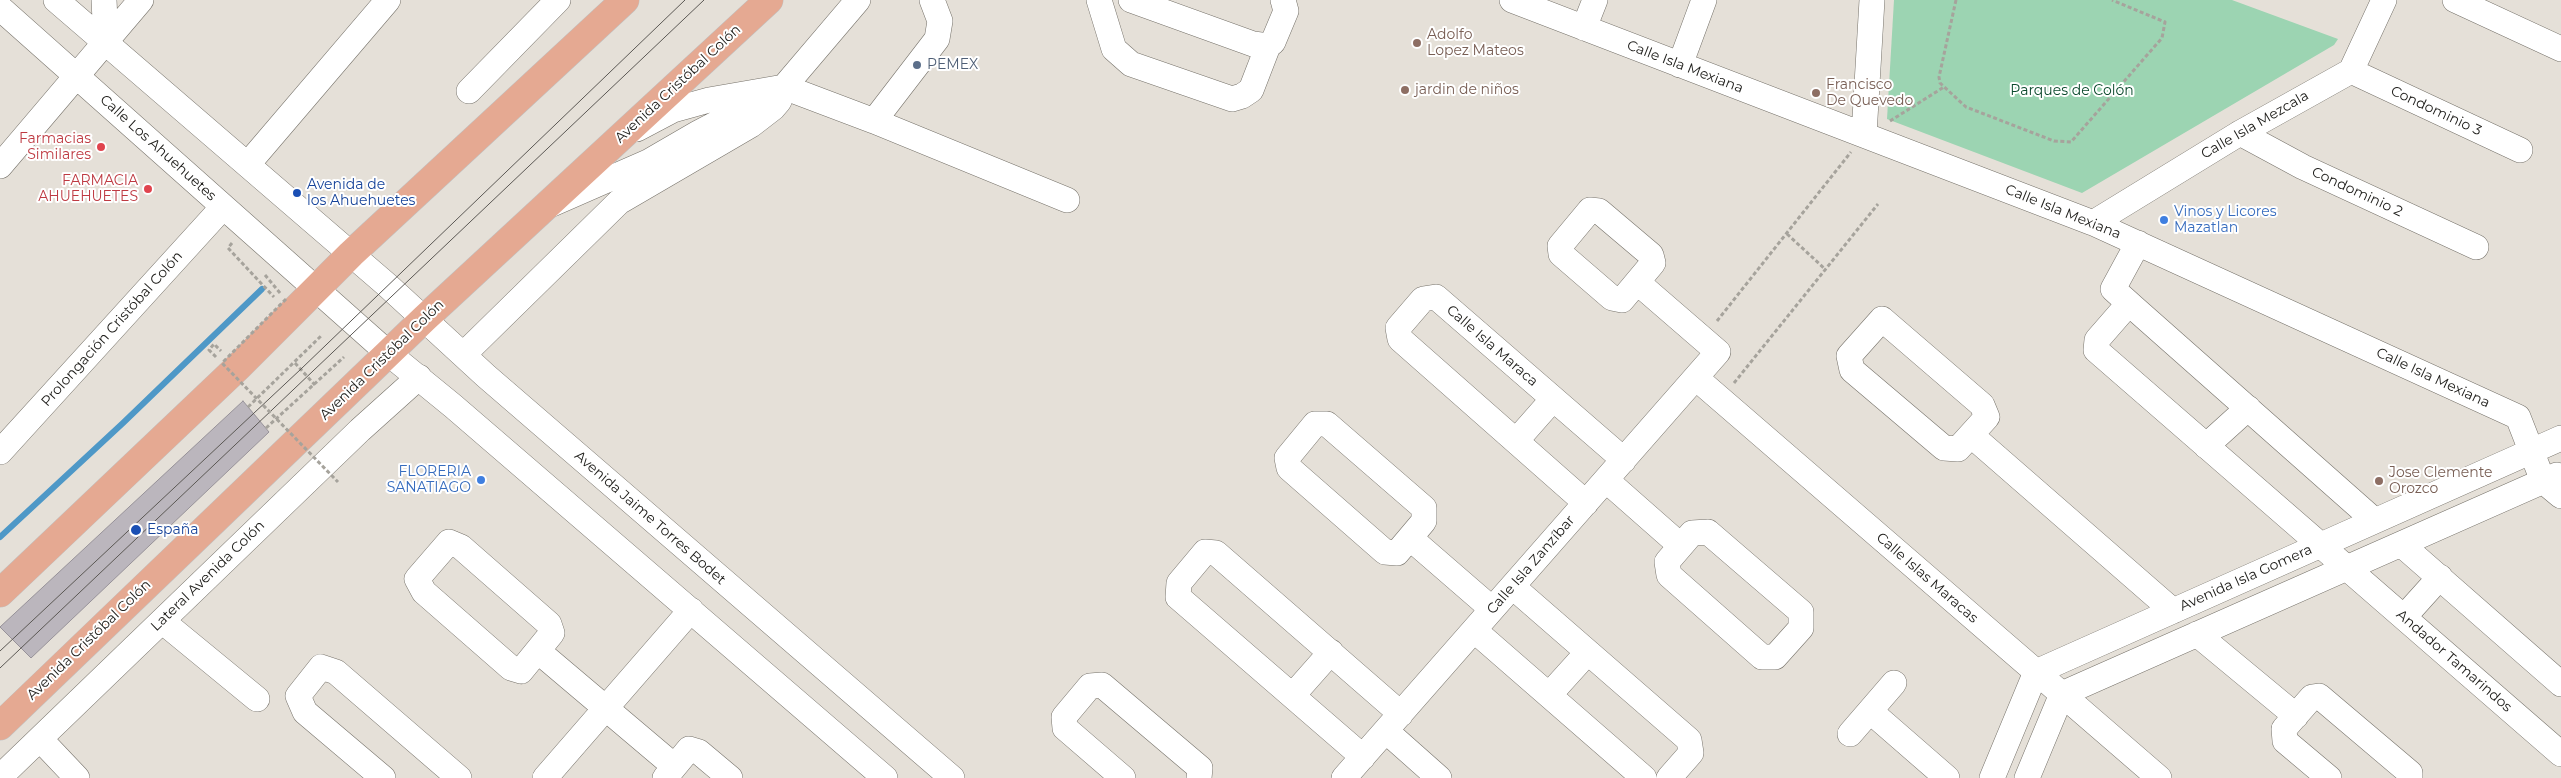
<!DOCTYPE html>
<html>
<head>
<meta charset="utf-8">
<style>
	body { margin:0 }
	canvas { display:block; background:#e5e0d8 }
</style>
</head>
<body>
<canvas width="2561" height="778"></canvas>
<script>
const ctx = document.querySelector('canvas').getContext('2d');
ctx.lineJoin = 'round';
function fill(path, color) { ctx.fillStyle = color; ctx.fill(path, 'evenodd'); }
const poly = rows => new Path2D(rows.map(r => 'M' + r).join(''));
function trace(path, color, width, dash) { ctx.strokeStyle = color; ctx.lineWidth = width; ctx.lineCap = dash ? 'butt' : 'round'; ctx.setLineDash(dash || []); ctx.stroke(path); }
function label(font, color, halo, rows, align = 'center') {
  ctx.font = font + ' Montserrat,sans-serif'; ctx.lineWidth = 4; ctx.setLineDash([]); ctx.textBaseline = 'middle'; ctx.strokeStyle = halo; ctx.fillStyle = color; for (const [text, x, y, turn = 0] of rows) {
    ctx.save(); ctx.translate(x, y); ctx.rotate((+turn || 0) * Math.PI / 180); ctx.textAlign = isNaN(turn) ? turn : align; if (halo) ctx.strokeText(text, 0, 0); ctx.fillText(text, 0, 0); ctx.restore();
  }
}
fill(poly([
	[1894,0,2232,0,2338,39,2334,45,2082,193,1887,119]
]), '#9cd4b2');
trace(poly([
	[0,537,123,423,262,289]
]), '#4e98c7', 6);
const building = poly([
	[243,401,269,432,31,658,0,627,243,401]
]);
fill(building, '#bbb6bd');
trace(building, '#979299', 1);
const minor = poly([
	[56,0,387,285,486,376,952,778],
	[104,0,106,41],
	[1099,0,1114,49,1131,64,1232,99,1242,96,1251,90,1268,46],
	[1131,0,1253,44,1268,46,1273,42,1286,11,1283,0],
	[1512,0,2093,223,2518,417,2543,481,2561,496],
	[2455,0,2561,49],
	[0,8,388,353,453,406,885,778],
	[1584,28,1595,0],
	[1680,65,1704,0],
	[2351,71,2520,150],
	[469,91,558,0],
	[874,121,1067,200],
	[637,129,673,110,709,100,784,87,874,121,937,39,940,21,932,0],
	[2240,133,2303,167,2476,247],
	[1864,135,1872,0],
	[248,164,388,0],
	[0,166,141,0],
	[552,204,648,162,698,133,767,97],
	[1590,210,1599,211,1651,255,1653,263,1622,300,1612,298,1561,254,1560,246,1590,210],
	[2093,223,2240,133,2351,71,2384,0],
	[2132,306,2113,289,2138,243],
	[1882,319,1982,405,1987,417,1958,449,1944,448,1852,370,1849,356,1882,319],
	[464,354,619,202,751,125,773,108,779,101,784,87,858,0],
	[1696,378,2159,778],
	[1315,424,1327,424,1424,508,1424,521,1397,553,1385,552,1289,468,1287,458,1315,424],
	[1971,435,2173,611],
	[1516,441,1553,399],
	[2206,446,2248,408],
	[0,452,223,207],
	[1606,480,1681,546],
	[1586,503,1400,339,1398,328,1423,299,1436,297,1624,460],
	[2375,521,2132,306,2124,309,2097,340,2096,350,2561,754],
	[1708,532,1801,612,1801,628,1775,657,1762,657,1669,575,1667,562,1692,533,1708,532],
	[1410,538,1492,609],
	[449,542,461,547,549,624,552,633,521,671,511,668,424,592,417,579,449,542],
	[2401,544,2561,684],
	[1513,587,1689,740,1691,753,1669,778],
	[2404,617,2440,577],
	[162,621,257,699],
	[1474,630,1644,778],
	[2197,634,2296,716],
	[538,651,674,766],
	[1293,695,1331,652],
	[1549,695,1587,653],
	[1870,711,1947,778],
	[1386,731,1439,778],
	[1850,734,1894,683],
	[41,740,77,778],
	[1363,757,1178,597,1179,583,1205,552,1216,553,1401,714],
	[0,777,360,430,419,377],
	[383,778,305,712,298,696,321,667,336,672,459,778],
	[545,778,691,610],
	[665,778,689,749,699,752,730,778],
	[1123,778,1065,728,1064,717,1090,686,1102,685,1200,768,1199,778],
	[1344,778,1718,352,1637,282],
	[1992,778,2036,672,2561,438],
	[2027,778,2062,694,2557,475],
	[2329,778,2285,741,2284,729,2312,697,2319,696,2410,773,2410,778]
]);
const major = poly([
	[0,593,238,367,351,254,625,0],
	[0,726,425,318,769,0]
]);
trace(minor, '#76726a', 26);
trace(major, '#c1c1c0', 29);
trace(poly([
	[1956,0,1939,77,1940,83,1966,107,2054,141,2071,142,2162,38,2165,22,2112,0],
	[1890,121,1944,87],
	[1787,234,1825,269],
	[232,243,228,248,274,297],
	[265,275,280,293],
	[1717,321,1851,152],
	[216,357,209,350,214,344,221,351],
	[295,363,315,385],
	[1734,383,1878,204],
	[248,407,321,336],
	[266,428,344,357]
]), '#a6a39c', 3, [4, 2.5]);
trace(minor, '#fff', 25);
trace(major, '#e5a992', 28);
trace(poly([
	[0,651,301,369,685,0],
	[0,668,704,0]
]), '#5b5854', 1);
trace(poly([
	[286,299,222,363,338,482]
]), '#a6a39c', 3, [4, 2.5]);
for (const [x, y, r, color] of [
	[1417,43,5,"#8d6e63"],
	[917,65,5,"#5c6f8a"],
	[1405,90,5,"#8d6e63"],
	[1816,93,5,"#8d6e63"],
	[101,147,5,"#e0444e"],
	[148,189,5,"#e0444e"],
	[297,193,5,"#1a4fb4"],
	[2164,220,5,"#3f7fe0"],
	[481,480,5,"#3f7fe0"],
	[2379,481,5,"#8d6e63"],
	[136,530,6,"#1a4fb4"]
]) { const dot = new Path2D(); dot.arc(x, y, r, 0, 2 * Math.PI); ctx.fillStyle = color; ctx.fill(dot); trace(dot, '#fff', 2); }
label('14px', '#785e54', '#fff', [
	["Adolfo",1427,35],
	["Lopez Mateos",1427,51],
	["Francisco",1826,85],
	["De Quevedo",1826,101],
	["jardin de niños",1415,90],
	["Jose Clemente",2389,473],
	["Orozco",2389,489]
], 'left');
label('14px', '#4e5e75', '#fff', [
	["PEMEX",927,65]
], 'left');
label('14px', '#21201d', '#fff', [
	["Calle Isla Mexiana",1685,67,21],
	["Avenida Cristóbal Colón",678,84,-43],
	["Condominio 3",2436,111,25],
	["Calle Isla Mezcala",2255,125,-30],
	["Calle Los Ahuehuetes",158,148,42],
	["Condominio 2",2357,192,25],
	["Calle Isla Mexiana",2063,212,22],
	["Prolongación Cristóbal Colón",112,329,-48],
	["Calle Isla Maraca",1492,346,41],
	["Avenida Cristóbal Colón",382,360,-44],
	["Calle Isla Mexiana",2433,378,25],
	["Avenida Jaime Torres Bodet",650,518,41],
	["Calle Isla Zanzíbar",1531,565,-49],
	["Lateral Avenida Colón",208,576,-44],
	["Calle Islas Maracas",1927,578,41],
	["Avenida Isla Gomera",2246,578,-24],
	["Avenida Cristóbal Colón",89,640,-44],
	["Andador Tamarindos",2454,661,41]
]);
label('14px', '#0b4a2d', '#fff', [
	["Parques de Colón",2072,91]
]);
label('14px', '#be3a42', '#fff', [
	["Farmacias",91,139],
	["Similares",91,155],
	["FARMACIA",138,181],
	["AHUEHUETES",138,197]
], 'right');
label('14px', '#164399', '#fff', [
	["Avenida de",307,185],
	["los Ahuehuetes",307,201],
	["España",147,530]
], 'left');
label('14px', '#366cbe', '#fff', [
	["Vinos y Licores",2174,212],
	["Mazatlan",2174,228],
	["FLORERIA",471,472,"right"],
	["SANATIAGO",471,488,"right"]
], 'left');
</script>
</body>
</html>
